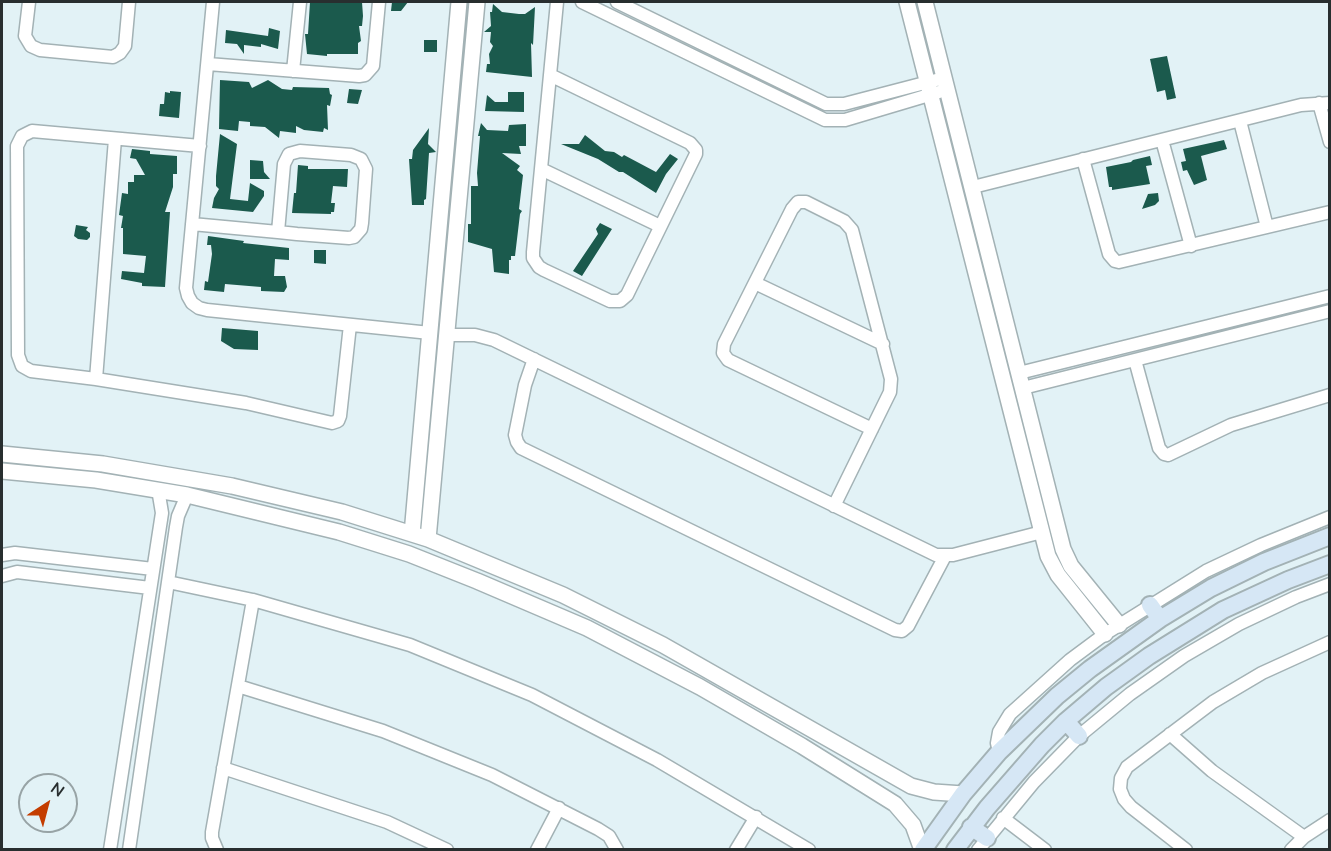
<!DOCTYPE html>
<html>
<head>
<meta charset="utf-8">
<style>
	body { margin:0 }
	#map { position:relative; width:1331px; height:851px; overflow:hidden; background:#e2f2f6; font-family:"Nunito Sans",sans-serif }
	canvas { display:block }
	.frame { position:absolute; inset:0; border:3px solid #282e2f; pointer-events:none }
	.north { position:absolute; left:18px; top:773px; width:60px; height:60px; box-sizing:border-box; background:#e2f2f6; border:2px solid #98a4a6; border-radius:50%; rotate:36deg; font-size:16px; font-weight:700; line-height:24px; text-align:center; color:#282e2f }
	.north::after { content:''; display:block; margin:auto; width:21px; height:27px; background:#c43d00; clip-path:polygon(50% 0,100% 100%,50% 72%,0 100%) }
</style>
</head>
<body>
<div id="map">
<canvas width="1331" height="851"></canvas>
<div class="frame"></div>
<div class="north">N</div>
</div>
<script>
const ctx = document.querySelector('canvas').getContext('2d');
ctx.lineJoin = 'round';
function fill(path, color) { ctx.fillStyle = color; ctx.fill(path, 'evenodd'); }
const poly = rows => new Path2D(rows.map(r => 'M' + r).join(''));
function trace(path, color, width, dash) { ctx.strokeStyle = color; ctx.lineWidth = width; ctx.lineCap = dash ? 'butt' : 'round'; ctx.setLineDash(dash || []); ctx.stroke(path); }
fill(poly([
	[310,2,362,2,363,16,362,26,359,26,361,41,358,43,358,54,327,54,327,56,307,54,305,34,308,34],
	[392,2,408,2,401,11,391,11],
	[493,4,502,12,519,14,525,14,535,7,533,45,531,43,532,77,486,72,487,64,490,64,489,54,493,46,490,42,491,32,484,32,491,26,490,12,492,12],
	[269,28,280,31,278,49,261,44,261,47,244,45,244,54,237,44,225,43,226,30,268,36],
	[424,40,437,40,437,52,424,52],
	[1167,56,1176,98,1167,100,1165,90,1157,92,1150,59],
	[220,80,249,82,252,88,268,80,282,89,292,90,293,87,329,88,330,94,332,95,330,106,327,105,328,130,324,128,323,132,304,130,296,126,296,133,280,131,279,138,265,127,250,126,250,122,239,121,238,131,219,129],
	[349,89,362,90,358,104,347,103],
	[170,91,181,92,179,118,159,116,160,104,164,104,165,92,170,93],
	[508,92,524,92,524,112,485,111,487,95,495,102,508,102],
	[481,123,487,130,508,131,509,125,526,124,526,146,519,146,521,154,502,153,520,166,517,170,523,175,519,209,522,211,520,214,515,256,511,256,511,260,509,260,509,274,494,272,492,249,468,242,468,224,471,224,471,186,478,186,477,173,480,136,478,136],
	[429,128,428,144,436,152,429,153,426,199,424,200,424,205,412,205,409,159,412,159,413,150],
	[220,134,237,144,230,199,248,201,250,183,264,191,264,196,253,212,212,208,214,198,219,189,216,186,216,176],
	[585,135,605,151,614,152,622,157,624,155,656,172,670,154,678,159,666,174,656,193,623,172,619,172,598,159,561,144,579,144],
	[1224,140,1227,149,1201,156,1207,180,1194,185,1187,170,1183,171,1181,162,1186,161,1183,149],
	[132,149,150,151,150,154,177,156,177,174,173,174,173,187,165,212,170,212,165,287,142,286,142,283,121,279,122,271,144,273,146,256,123,254,123,228,121,228,123,216,119,215,122,193,128,194,128,182,134,182,134,175,145,175,136,159,130,158],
	[1150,156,1152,165,1146,166,1150,184,1112,190,1112,187,1109,187,1106,167,1131,162,1133,160],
	[250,160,263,161,264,172,270,179,250,179],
	[298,165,308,166,308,169,348,169,347,187,333,186,331,203,335,203,334,212,331,212,331,214,292,213,294,193,296,193],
	[1158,193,1159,201,1155,205,1142,209,1148,194],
	[600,223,612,229,582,276,573,271,598,234,596,229],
	[76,225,88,227,86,230,90,233,90,237,87,240,78,239,74,236],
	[208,236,244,241,243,243,289,248,289,260,275,259,274,276,285,276,287,287,284,292,261,291,261,287,225,284,224,292,204,290,205,281,208,282,212,254,211,245,207,245],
	[314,250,326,250,326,264,314,263],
	[222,328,258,331,258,350,234,349,221,341]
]), '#1b5a4d');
const minor = poly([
	[29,2,25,36,31,46,40,50,113,57,120,53,125,46,129,2],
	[213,2,186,288,188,296,192,303,199,308,207,310,430,333],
	[582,2,825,120,845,120,939,92],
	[617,2,826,104,844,104,944,78],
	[208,64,359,76,365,75,373,66,379,2],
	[293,71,300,2],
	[550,75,690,143,696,150,696,154,627,295,620,301,610,301,544,270,539,267,533,258,533,252,557,2],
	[1319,103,1330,142],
	[1240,121,1267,227],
	[1162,140,1191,246],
	[200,146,32,131,22,136,17,146,18,355,22,366,31,371,96,379,246,403,332,423,338,421,340,416,350,325],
	[1083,159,1109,254,1115,261,1119,262,1330,212],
	[541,169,660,226],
	[973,187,1301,105,1330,103],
	[192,224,278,232,297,234,349,238,354,237,361,229,362,223,366,169,361,159,351,155,300,151,289,154,284,164,278,232],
	[755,283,883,344],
	[447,335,475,335,494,340,936,555,953,555,1042,532],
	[534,359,525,385,515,435,517,442,521,448,895,630,902,631,908,626,945,556],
	[1135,360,1159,448,1164,454,1168,455,1231,425,1330,395],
	[1019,373,1330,296],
	[96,379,115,139],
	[1023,388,1330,311],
	[834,506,890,392,891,379,852,230,844,221,806,202,798,202,792,209,724,344,723,353,728,360,872,429],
	[2,555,15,553,153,569],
	[2,576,17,572,150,588],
	[168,582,253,600,410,645,532,695,657,760,809,850],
	[238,686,383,731,492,775,598,829,609,836,617,850],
	[1170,734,1212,771,1304,837],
	[999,752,997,743,999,732,1010,714,1070,660,1105,634,1206,571,1261,545,1330,517],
	[223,768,387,822,447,850],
	[1003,818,1045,850],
	[110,850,162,513,158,489],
	[129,850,176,527,178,516,187,495],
	[217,850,212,838,212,832,253,600],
	[537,850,559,808],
	[736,850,756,817],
	[978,850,1034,782,1079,736,1130,694,1184,656,1239,624,1296,597,1330,584],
	[1186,850,1131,807,1124,799,1120,789,1121,778,1127,767,1213,702,1262,673,1330,642],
	[1291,850,1304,837,1330,820]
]);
const tertiary = poly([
	[907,2,1048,556,1058,575,1105,634],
	[925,2,1063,549,1071,566,1119,625],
	[2,454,103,464,232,486,342,512,428,539,563,595,663,645,911,786,934,792,963,794],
	[2,471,96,480,187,495,339,532,409,554,477,581,587,628,700,687,802,746,895,804,913,825,922,850],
	[412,534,459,2],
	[428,539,477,2]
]);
const secondary = poly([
	[1150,605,1160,619],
	[1066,721,1079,736],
	[971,827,987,838],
	[923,850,963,794,999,752,1057,696,1090,669,1160,619,1211,588,1264,562,1330,536],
	[955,850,987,808,1042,745,1066,721,1106,687,1149,656,1223,610,1288,580,1330,564]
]);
trace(minor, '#a3b2b5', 15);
trace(tertiary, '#a3b2b5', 18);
trace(secondary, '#a3b2b5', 20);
trace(minor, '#fff', 12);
trace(tertiary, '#fff', 15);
trace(secondary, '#d6e7f5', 16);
</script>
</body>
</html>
